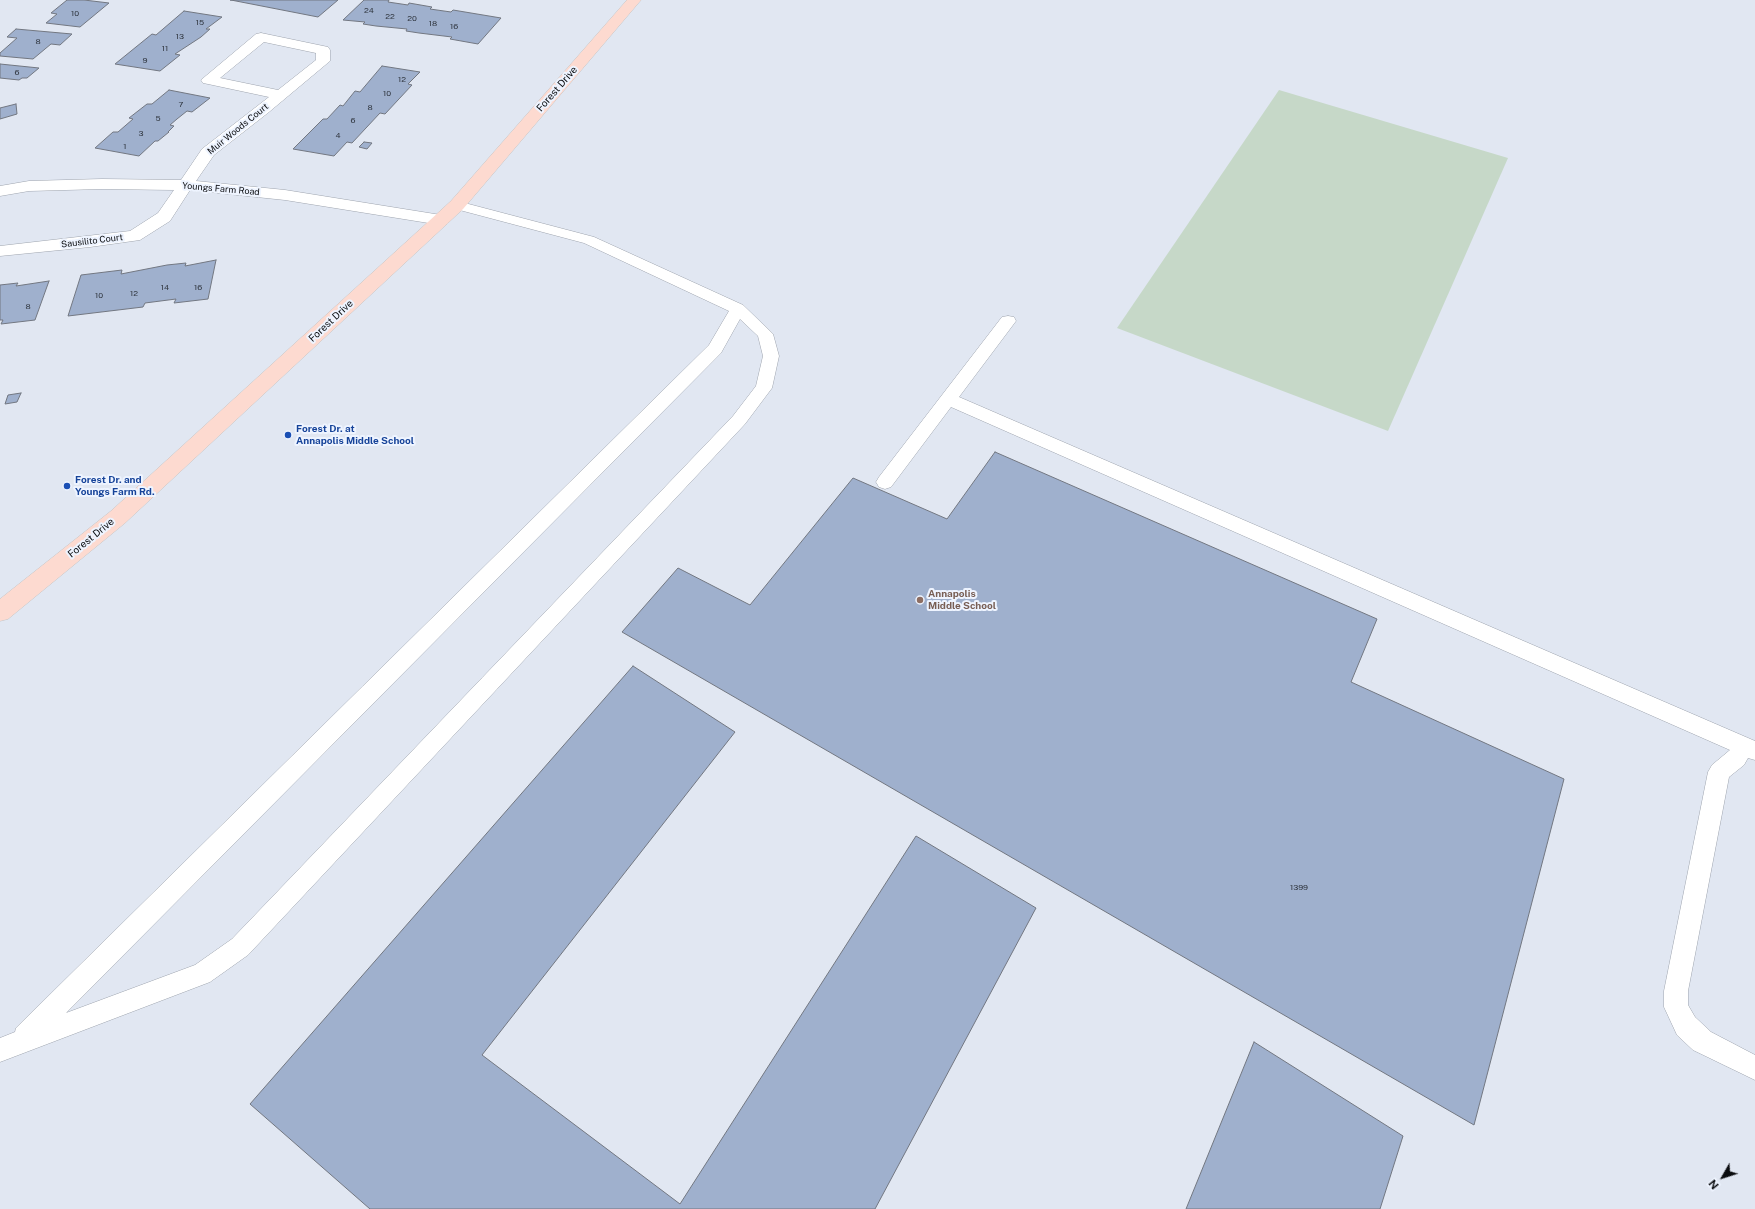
<!DOCTYPE html>
<html>
<head>
<meta charset="utf-8">
<style>
	body { margin:0 }
	#map { position:relative; width:1755px; height:1209px; overflow:hidden; background:#e1e7f2; font-family:"Public Sans",sans-serif }
	canvas { display:block }
	.north { position:absolute; left:1703px; top:1157px; width:40px; height:40px; -webkit-text-stroke:3px #eef4ff; paint-order:stroke; rotate:231deg; font-size:11px; font-weight:700; line-height:16px; text-align:center; color:#0a0c0f }
	.north::after { content:''; display:block; margin:auto; width:14px; height:18px; background:#0a0c0f; clip-path:polygon(50% 0,100% 100%,50% 72%,0 100%) }
</style>
</head>
<body>
<div id="map">
<canvas width="1755" height="1209"></canvas>
<div class="north">N</div>
</div>
<script>
const ctx = document.querySelector('canvas').getContext('2d');
ctx.lineJoin = 'round';
function fill(path, color) { ctx.fillStyle = color; ctx.fill(path, 'evenodd'); }
const poly = rows => new Path2D(rows.map(r => 'M' + r).join(''));
function trace(path, color, width, dash) { ctx.strokeStyle = color; ctx.lineWidth = width; ctx.lineCap = dash ? 'butt' : 'round'; ctx.setLineDash(dash || []); ctx.stroke(path); }
function label(font, color, halo, rows, align = 'center') {
  ctx.font = font + ' "Public Sans",sans-serif'; ctx.lineWidth = 4; ctx.setLineDash([]); ctx.textBaseline = 'middle'; ctx.strokeStyle = halo; ctx.fillStyle = color; for (const [text, x, y, turn = 0] of rows) {
    ctx.save(); ctx.translate(x, y); ctx.rotate((+turn || 0) * Math.PI / 180); ctx.textAlign = isNaN(turn) ? turn : align; if (halo) ctx.strokeText(text, 0, 0); ctx.fillText(text, 0, 0); ctx.restore();
  }
}
fill(poly([
	[1279,90,1508,158,1388,431,1117,328]
]), '#c6d8c8');
const building = poly([
	[67,0,84,0,109,3,80,27,46,23,57,14,51,13,67,0],
	[231,0,230,0,338,0,318,17,231,0],
	[364,0,389,0,388,2,408,5,409,3,432,7,430,9,451,12,453,10,501,18,478,44,450,39,452,37,419,33,406,31,407,29,376,26,363,24,365,22,343,20,364,0],
	[184,11,222,17,206,29,210,29,201,37,175,54,180,55,160,71,115,64,152,34,156,35,184,11],
	[16,29,72,34,60,45,51,44,33,59,0,56,0,53,17,38,7,37,16,29],
	[0,64,39,68,27,78,22,78,19,80,0,78,0,64],
	[382,66,420,72,408,84,412,85,385,114,380,113,352,143,347,142,334,156,293,149,323,119,327,119,340,105,343,106,355,91,360,92,382,66],
	[169,90,210,98,192,112,187,111,177,119,170,125,174,126,168,132,169,132,158,141,155,141,139,156,95,148,113,132,118,132,133,119,129,118,147,104,152,104,169,90],
	[16,104,17,114,0,119,0,108,16,104],
	[364,142,372,143,367,149,359,147,364,142],
	[216,260,208,299,174,303,176,299,145,303,143,307,68,316,81,275,122,270,121,274,167,265,186,263,185,266,216,260],
	[49,281,35,320,1,324,3,320,0,320,0,285,18,283,16,286,49,281],
	[21,393,17,402,5,404,8,395,21,393],
	[995,452,1377,619,1351,682,1564,779,1474,1125,622,632,678,568,750,605,853,478,947,519,995,452],
	[633,666,735,732,482,1055,680,1204,916,836,1036,908,875,1209,370,1209,250,1104,633,666],
	[1254,1042,1403,1136,1380,1209,1186,1209,1254,1042]
]);
fill(building, '#9fb0cd');
trace(building, '#727781', 1);
const service = poly([
	[457,201,594,237,743,305,773,334,779,356,772,388,745,424,248,955,210,982,0,1062,0,1038,15,1032,16,1028,709,345,729,311,584,243,452,208,450,205,452,202,457,201],
	[740,319,758,336,763,356,756,386,733,416,232,939,195,965,66,1013,721,353,740,319],
	[1008,316,1014,317,1016,321,959,397,1755,741,1755,760,1748,758,1744,765,1729,777,1688,991,1688,1005,1695,1017,1711,1032,1755,1055,1755,1080,1693,1050,1677,1035,1664,1007,1664,991,1708,772,1712,765,1730,750,951,407,891,487,885,489,879,487,876,482,879,477,1002,317,1008,316]
]);
const minor = poly([
	[261,33,328,47,330,50,330,61,269,112,214,155,196,181,285,190,441,215,447,216,449,220,447,224,441,225,285,200,190,190,170,221,140,240,90,247,0,256,0,246,130,231,158,213,174,190,102,189,29,191,0,196,0,186,29,181,102,179,181,180,202,149,269,97,208,84,203,83,201,80,256,34,261,33],
	[264,42,316,53,316,60,278,90,220,78,264,42]
]);
const primary = poly([
	[627,0,641,0,463,209,125,523,8,619,0,621,0,599,111,511,451,201,627,0]
]);
trace(service, '#9ea4ae', 1);
trace(minor, '#9ea4ae', 1);
trace(primary, '#c4c5c5', 1);
fill(service, '#fff');
fill(minor, '#fff');
fill(primary, '#fddad0');
for (const [x, y, r, color] of [
	[288,435,4,"#1a4fb4"],
	[67,486,4,"#1a4fb4"],
	[920,600,4,"#8d6e63"]
]) { const dot = new Path2D(); dot.arc(x, y, r, 0, 2 * Math.PI); ctx.fillStyle = color; ctx.fill(dot); trace(dot, '#eef4ff', 1.5); }
label('8px', '#2f353e', null, [
	["24",369,11],
	["10",75,14],
	["22",390,17],
	["20",412,19],
	["15",200,23],
	["18",433,24],
	["16",454,27],
	["13",180,37],
	["8",38,42],
	["11",165,49],
	["9",145,61],
	["6",17,73],
	["12",402,80],
	["10",387,94],
	["7",181,105],
	["8",370,108],
	["5",158,119],
	["6",353,121],
	["3",141,134],
	["4",338,136],
	["1",125,147],
	["14",165,288],
	["16",198,288],
	["12",134,294],
	["10",99,296],
	["8",28,307],
	["1399",1299,888]
]);
label('9px', '#0a0c0f', '#eef4ff', [
	["Muir Woods Court",238,129,-39],
	["Youngs Farm Road",221,189,5],
	["Sausilito Court",92,241,-7]
]);
label('10px', '#0a0c0f', '#eef4ff', [
	["Forest Drive",557,89,-49],
	["Forest Drive",331,321,-43],
	["Forest Drive",91,538,-39]
]);
label('bold 10px', '#164399', '#eef4ff', [
	["Forest Dr. at",296,429],
	["Annapolis Middle School",296,441],
	["Forest Dr. and",75,480],
	["Youngs Farm Rd.",75,492]
], 'left');
label('bold 10px', '#785e54', '#eef4ff', [
	["Annapolis",928,594],
	["Middle School",928,606]
], 'left');
</script>
</body>
</html>
